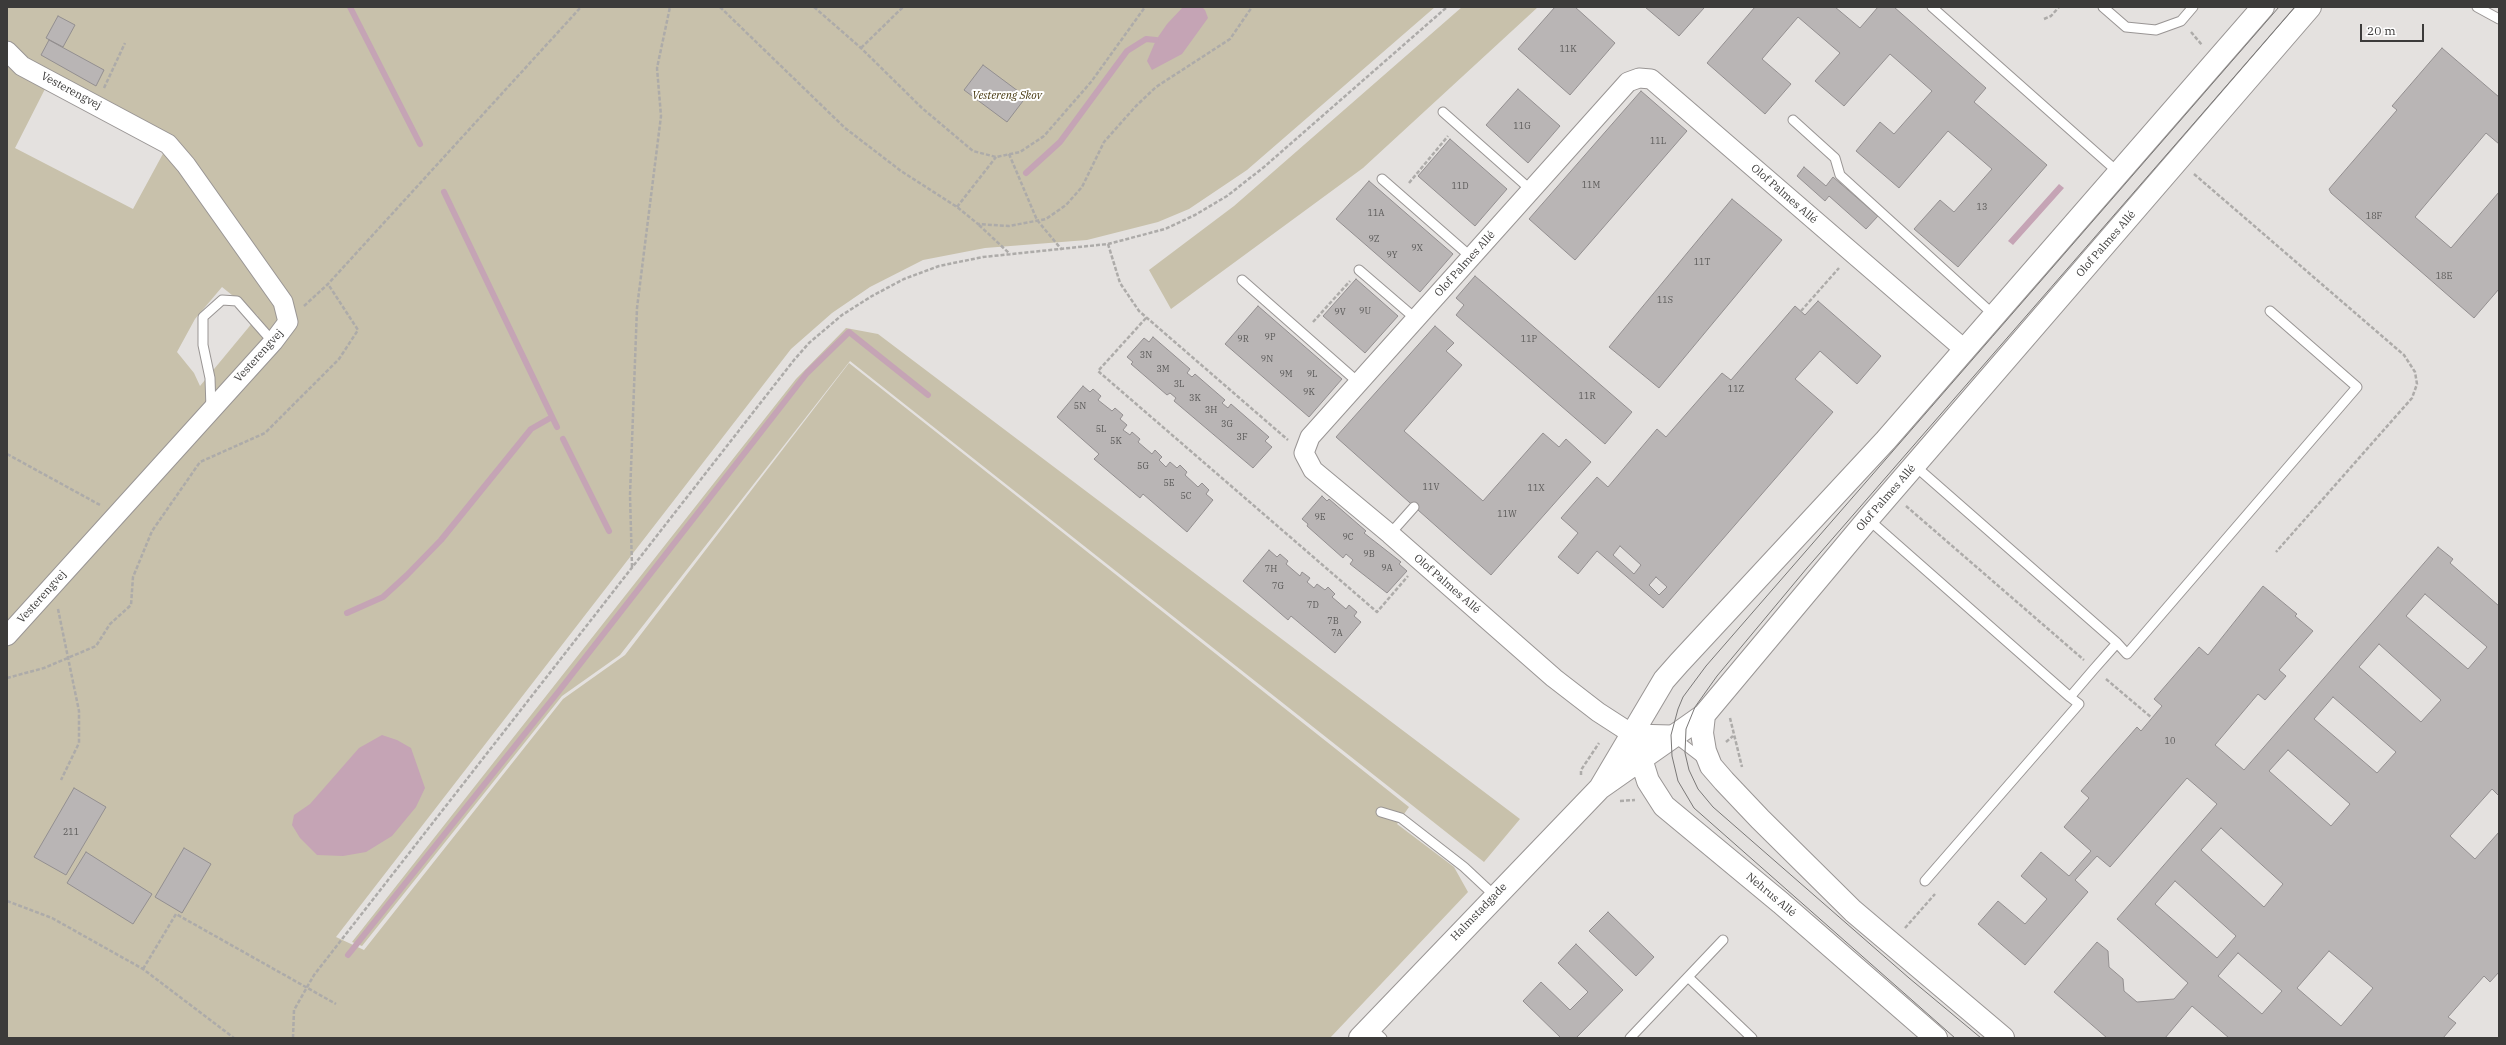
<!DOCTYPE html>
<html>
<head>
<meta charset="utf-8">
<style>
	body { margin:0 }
	#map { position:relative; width:2506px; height:1045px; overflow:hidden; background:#e4e1df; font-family:"IBM Plex Serif",serif }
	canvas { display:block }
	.frame { position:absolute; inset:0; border:8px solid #3c3b3a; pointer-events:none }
	.scale { position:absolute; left:2360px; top:24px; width:64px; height:18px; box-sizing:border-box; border:2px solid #3c3b3a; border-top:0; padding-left:5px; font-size:12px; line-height:14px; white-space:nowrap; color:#3c3b3a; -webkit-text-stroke:3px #fff; paint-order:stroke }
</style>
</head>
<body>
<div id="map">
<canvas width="2506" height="1045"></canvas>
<div class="frame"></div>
<div class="scale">20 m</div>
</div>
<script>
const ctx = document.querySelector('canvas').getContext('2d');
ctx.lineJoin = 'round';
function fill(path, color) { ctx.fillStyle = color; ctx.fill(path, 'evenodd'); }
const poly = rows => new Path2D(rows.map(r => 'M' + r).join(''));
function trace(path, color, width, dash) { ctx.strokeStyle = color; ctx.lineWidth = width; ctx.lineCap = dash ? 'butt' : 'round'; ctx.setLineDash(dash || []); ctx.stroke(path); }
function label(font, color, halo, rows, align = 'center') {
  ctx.font = font + ' "IBM Plex Serif",serif'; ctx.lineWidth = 4; ctx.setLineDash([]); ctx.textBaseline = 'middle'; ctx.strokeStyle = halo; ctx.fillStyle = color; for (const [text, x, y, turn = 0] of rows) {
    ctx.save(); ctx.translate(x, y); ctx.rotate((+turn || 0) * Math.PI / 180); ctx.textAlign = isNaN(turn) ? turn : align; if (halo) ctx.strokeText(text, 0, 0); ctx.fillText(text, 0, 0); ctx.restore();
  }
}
fill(poly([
	[7,7,1435,7,1247,170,1189,209,1158,222,1087,240,985,248,923,260,870,287,832,313,791,349,336,937,364,950,563,699,625,655,849,363,1409,807,1397,824,1454,867,1468,892,1330,1038,7,1038],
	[46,87,165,150,133,209,15,148],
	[222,287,258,316,200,386,194,373,177,352,195,319],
	[1462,7,1538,7,1363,168,1171,309,1149,270,1234,206],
	[846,328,878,334,1520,819,1484,862,850,361,620,655,562,696,362,946,352,942,796,379]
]), '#c8c1ab');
fill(poly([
	[1183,7,1202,7,1205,10,1208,18,1182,54,1152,70,1147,61,1156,40,1167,24],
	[2059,184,2064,188,2013,245,2008,241],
	[382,735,397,740,411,748,425,788,416,807,392,836,366,852,343,856,317,855,300,838,292,825,294,815,310,804,359,748]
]), '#c5a4b5');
trace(poly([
	[350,7,420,144],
	[1026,173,1060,142,1127,51,1146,39,1156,40],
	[444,192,557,427],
	[563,439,609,531],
	[347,613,383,597,407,575,441,540,531,429,552,417],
	[348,955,559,691,807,373,849,332,928,395]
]), '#c5a4b5', 6);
const building = poly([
	[1555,7,1575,7,1615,43,1570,95,1518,49,1555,7],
	[1645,7,1703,7,1704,8,1679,36,1645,7],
	[1755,7,1835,7,1860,28,1878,7,1894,7,1986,88,1974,102,2047,165,1958,267,1914,229,1940,200,1954,212,1992,169,1948,131,1899,188,1856,151,1880,122,1894,134,1932,91,1890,54,1844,106,1815,81,1840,53,1798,17,1762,59,1791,84,1765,114,1707,63,1755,7],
	[58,16,75,25,63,47,46,38,58,16],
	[49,40,104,70,96,86,41,55,49,40],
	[2442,48,2499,97,2499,144,2486,133,2415,217,2451,248,2499,192,2499,289,2474,318,2331,193,2329,189,2397,110,2392,106,2442,48],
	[983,65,1026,97,1007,122,964,90,983,65],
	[1518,89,1560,126,1528,163,1486,125,1518,89],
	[1641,91,1687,131,1575,260,1529,219,1641,91],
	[1450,139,1507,189,1475,226,1418,176,1450,139],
	[1804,167,1826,186,1833,177,1878,216,1866,229,1829,196,1825,201,1797,176,1804,167],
	[1369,181,1453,254,1420,292,1336,219,1369,181],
	[1732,199,1782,240,1659,388,1609,347,1732,199],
	[1475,276,1632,412,1605,444,1456,315,1464,305,1456,298,1475,276],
	[1356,279,1398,316,1365,353,1323,316,1356,279],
	[1818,301,1881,356,1857,384,1820,351,1795,379,1833,412,1663,608,1597,551,1578,574,1558,557,1578,533,1561,518,1597,477,1608,487,1657,429,1666,437,1722,373,1731,380,1795,306,1805,315,1818,301],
	[1620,546,1641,565,1634,574,1613,555,1620,546],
	[1656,577,1667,587,1659,595,1649,585,1656,577],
	[1258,306,1342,379,1309,417,1225,344,1258,306],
	[1435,326,1454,343,1446,351,1462,365,1404,431,1483,501,1543,433,1559,447,1566,439,1591,462,1491,575,1336,437,1435,326],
	[1153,337,1190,369,1187,373,1192,377,1195,374,1225,400,1222,403,1228,408,1231,404,1269,437,1265,441,1272,447,1253,468,1174,401,1176,398,1170,393,1167,395,1131,364,1133,362,1127,357,1144,338,1149,342,1153,337],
	[1083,386,1090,392,1093,389,1101,396,1098,400,1112,411,1115,408,1123,415,1120,419,1127,425,1123,430,1130,435,1132,432,1140,439,1138,442,1152,454,1155,450,1162,457,1159,460,1166,467,1170,462,1177,468,1180,465,1187,472,1185,475,1198,487,1202,483,1209,490,1206,494,1213,500,1187,532,1143,494,1140,498,1094,459,1099,454,1057,417,1083,386],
	[1322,496,1327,501,1329,499,1366,531,1364,533,1401,562,1399,564,1407,571,1387,593,1350,564,1353,560,1346,554,1343,558,1307,526,1308,524,1302,519,1322,496],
	[2438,547,2453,559,2450,563,2499,606,2499,796,2492,789,2450,836,2475,859,2499,832,2499,972,2490,982,2484,976,2448,1017,2456,1023,2443,1038,2229,1038,2192,1006,2165,1038,2107,1038,2054,992,2097,942,2108,951,2109,967,2123,979,2124,991,2137,1002,2174,999,2188,983,2117,919,2217,804,2187,778,2110,867,2097,856,2075,880,2088,892,2025,965,1978,924,1998,901,2025,924,2047,899,2021,876,2041,852,2069,876,2091,851,2064,827,2089,798,2081,791,2137,727,2141,731,2162,706,2154,699,2199,647,2208,655,2263,586,2297,614,2295,616,2313,631,2279,670,2286,676,2265,700,2258,694,2215,745,2244,770,2438,547],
	[2425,594,2487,647,2468,669,2406,616,2425,594],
	[2379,644,2441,700,2421,722,2359,667,2379,644],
	[2333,697,2396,752,2377,773,2314,719,2333,697],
	[2288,750,2350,804,2331,826,2269,771,2288,750],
	[2221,828,2283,884,2264,907,2201,850,2221,828],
	[2175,881,2236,936,2217,958,2155,904,2175,881],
	[2329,951,2373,988,2341,1026,2297,988,2329,951],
	[2238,953,2282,991,2262,1014,2218,976,2238,953],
	[1269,550,1277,557,1280,554,1288,561,1286,564,1300,576,1302,572,1310,578,1307,582,1314,588,1317,584,1325,590,1328,587,1335,594,1332,597,1346,609,1349,605,1357,612,1354,616,1361,622,1335,653,1291,616,1288,620,1243,581,1269,550],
	[74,788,106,807,66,875,34,857,74,788],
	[184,848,211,864,182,913,155,897,184,848],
	[86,852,152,894,133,924,67,883,86,852],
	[1608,912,1654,957,1636,976,1589,931,1608,912],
	[1576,944,1623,990,1576,1038,1561,1038,1523,1001,1541,982,1570,1010,1588,992,1558,963,1576,944]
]);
fill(building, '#b9b5b5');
trace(building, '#938f90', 1);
const lane = poly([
	[1932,7,2119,173],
	[2103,7,2126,27,2156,30,2181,21,2193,7],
	[2477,7,2499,19],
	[1443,112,1531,190],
	[1793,120,1835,158,1840,175,1995,316],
	[1382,179,1471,257],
	[1359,270,1416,319],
	[1242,280,1359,383],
	[211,409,210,378,203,345,203,317,222,300,237,301,273,342],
	[1868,519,2070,697,2094,669,2117,643,1914,465],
	[1390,534,1414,507],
	[2117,643,2127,654,2357,387,2270,311],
	[1674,737,1704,760],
	[1381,812,1401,818,1464,867,1495,896],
	[1925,881,2079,704,2070,697],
	[1688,977,1752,1038],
	[1370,1027,1382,1038],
	[1630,1038,1723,940]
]);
const street = poly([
	[7,51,22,66,168,144,186,165,283,302,288,322,273,342,7,636],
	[1674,737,1671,735,1632,734,1598,712,1554,678,1390,534,1313,470,1304,453,1310,437,1628,82,1639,78,1651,79,1965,350]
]);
const secondary = poly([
	[1637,746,1648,781,1664,806,1781,903,1936,1038],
	[1600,788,1664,680,1679,663,1886,440,2263,7],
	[1360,1038,1600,788,1704,715],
	[2003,1038,1853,911,1760,819,1724,781,1711,766,1705,751,1702,733,1704,715,1868,519,2310,7]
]);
trace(lane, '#999594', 11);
trace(street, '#999594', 21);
trace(secondary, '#999594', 24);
trace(poly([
	[720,7,845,128,901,171,957,207,978,224,1009,226,1046,219,1066,205,1082,187,1104,142,1136,106,1156,87,1230,39,1252,7],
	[814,7,861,48,922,108,973,151,996,157,1020,152,1044,136,1091,82,1145,7],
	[2044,19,2051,16,2059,7],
	[2191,32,2202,45],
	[861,48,903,7],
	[104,88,125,43],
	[1009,154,1037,220,1062,250],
	[2194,174,2404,355,2415,372,2417,384,2412,398,2276,552],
	[1409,183,1448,136],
	[957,207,996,157],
	[979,225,1010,254],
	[1108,244,1120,283,1139,311,1288,440],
	[304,306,328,284,581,7],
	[1801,311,1839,268],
	[1146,318,1098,371,1377,612,1408,576],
	[1313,322,1350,281],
	[7,454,100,505],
	[1906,506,2084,660],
	[632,567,630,495,637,308,661,116,657,68,670,7],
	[58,609,79,711,79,743,61,780],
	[7,678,44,668,96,646,110,624,131,605,133,577,152,531,200,462,265,433,339,359,358,330,328,284],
	[2106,679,2152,718],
	[1730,718,1742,767],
	[1726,742,1733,736],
	[1581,775,1581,770,1599,743],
	[1620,801,1635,800],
	[7,901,52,918,143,969,234,1038],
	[1905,928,1935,894],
	[143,969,176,914,336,1004],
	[293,1038,294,1010,314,975,794,360,809,343,842,315,872,296,904,279,939,266,983,257,1108,244,1165,229,1195,215,1227,196,1264,167,1447,7]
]), '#adaba9', 2.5, [4, 2]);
trace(lane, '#fff', 9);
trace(street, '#fff', 19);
trace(secondary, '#fff', 22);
trace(poly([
	[1955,1038,1694,808,1678,781,1672,756,1671,735,1678,709,1683,697,1706,666,2279,7],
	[1981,1038,1909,978,1713,807,1698,789,1689,770,1685,753,1686,729,1695,707,1717,676,1807,568,2295,7]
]), '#7a7877', 1);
label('9px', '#5b5a59', null, [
	["11K",1568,49],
	["11G",1522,126],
	["11L",1658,141],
	["11M",1591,185],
	["11D",1460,186],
	["13",1982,207],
	["11A",1376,213],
	["18F",2374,216],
	["9Z",1374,239],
	["9X",1417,248],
	["9Y",1392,255],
	["11T",1702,262],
	["18E",2444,276],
	["11S",1665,300],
	["9U",1365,311],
	["9V",1340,312],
	["9P",1270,337],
	["9R",1243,339],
	["11P",1529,339],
	["3N",1146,355],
	["9N",1267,359],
	["3M",1163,369],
	["9M",1286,374],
	["9L",1312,374],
	["3L",1179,384],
	["11Z",1736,389],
	["9K",1309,392],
	["11R",1587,396],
	["3K",1195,398],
	["5N",1080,406],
	["3H",1211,410],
	["3G",1227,424],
	["5L",1101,429],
	["3F",1242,437],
	["5K",1116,441],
	["5G",1143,466],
	["5E",1169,483],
	["11V",1431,487],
	["11X",1536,488],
	["5C",1186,496],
	["11W",1507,514],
	["9E",1320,517],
	["9C",1348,537],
	["9B",1369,554],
	["9A",1387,568],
	["7H",1271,569],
	["7G",1278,586],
	["7D",1313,605],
	["7B",1333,621],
	["7A",1337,633],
	["10",2170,741],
	["211",71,832]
]);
label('11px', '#3c3b3a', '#fff', [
	["Vesterengvej",71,91,28],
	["Olof Palmes Allé",1784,194,41],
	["Olof Palmes Allé",2106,244,-49],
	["Olof Palmes Allé",1465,264,-48],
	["Vesterengvej",259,356,-48],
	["Olof Palmes Allé",1886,498,-49],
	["Olof Palmes Allé",1447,584,41],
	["Vesterengvej",42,597,-48],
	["Nehrus Allé",1771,895,40],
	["Halmstadgade",1479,912,-46]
]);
label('italic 11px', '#45370e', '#fff', [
	["Vestereng Skov",1007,96]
]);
</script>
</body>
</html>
